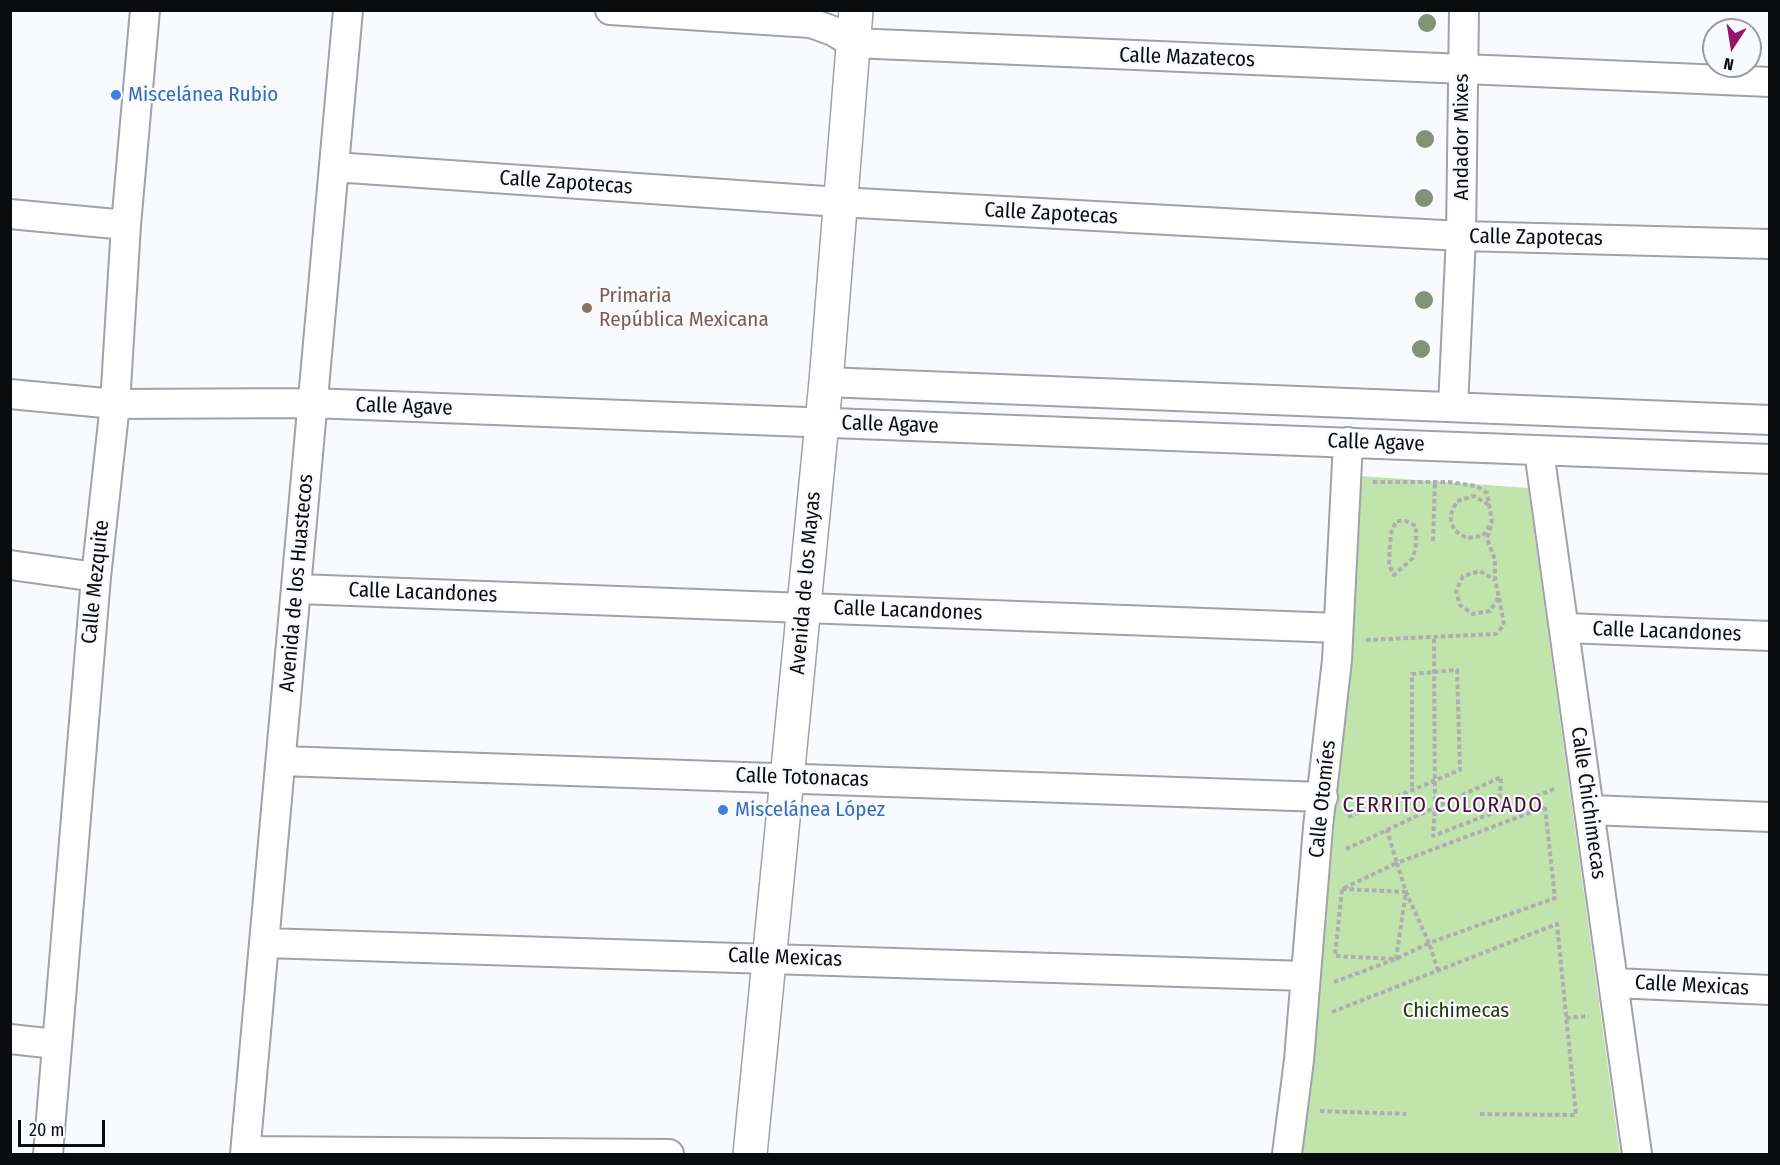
<!DOCTYPE html>
<html>
<head>
<meta charset="utf-8">
<style>
	body { margin:0 }
	#map { position:relative; width:1780px; height:1165px; overflow:hidden; background:#f9fafe; font-family:"Fira Sans Condensed",sans-serif }
	canvas { display:block }
	.frame { position:absolute; inset:0; border:12px solid #0b0c0e; pointer-events:none }
	.north { position:absolute; left:1702px; top:18px; width:60px; height:60px; box-sizing:border-box; background:#f9fafe; border:2px solid #9a9b9e; border-radius:50%; rotate:192deg; font-size:16px; font-weight:700; line-height:24px; text-align:center; color:#0b0c0e }
	.north::after { content:''; display:block; margin:auto; width:21px; height:27px; background:#941671; clip-path:polygon(50% 0,100% 100%,50% 72%,0 100%) }
	.scale { position:absolute; left:18px; top:1120px; width:87px; height:27px; box-sizing:border-box; border:3px solid #0b0c0e; border-top:0; padding-left:8px; font-size:18px; line-height:21px; white-space:nowrap; color:#0b0c0e; -webkit-text-stroke:4px #f9fafe; paint-order:stroke }
</style>
</head>
<body>
<div id="map">
<canvas width="1780" height="1165"></canvas>
<div class="frame"></div>
<div class="north">N</div>
<div class="scale">20 m</div>
</div>
<script>
const ctx = document.querySelector('canvas').getContext('2d');
ctx.lineJoin = 'round';
function fill(path, color) { ctx.fillStyle = color; ctx.fill(path, 'evenodd'); }
const poly = rows => new Path2D(rows.map(r => 'M' + r).join(''));
function trace(path, color, width, dash) { ctx.strokeStyle = color; ctx.lineWidth = width; ctx.lineCap = dash ? 'butt' : 'round'; ctx.setLineDash(dash || []); ctx.stroke(path); }
function label(font, color, halo, rows, align = 'center') {
  ctx.font = font + ' "Fira Sans Condensed",sans-serif'; ctx.lineWidth = 4.5; ctx.setLineDash([]); ctx.textBaseline = 'middle'; ctx.strokeStyle = halo; ctx.fillStyle = color; for (const [text, x, y, turn = 0] of rows) {
    ctx.save(); ctx.translate(x, y); ctx.rotate((+turn || 0) * Math.PI / 180); ctx.textAlign = isNaN(turn) ? turn : align; if (halo) ctx.strokeText(text, 0, 0); ctx.fillText(text, 0, 0); ctx.restore();
  }
}
fill(poly([
	[1361,476,1528,488,1620,1154,1297,1154]
]), '#c1e4ac');
const minor = poly([
	[610,10,811,23,833,31,853,43,1770,82],
	[334,167,839,202,1461,236,1770,244],
	[10,214,126,225],
	[826,382,1770,420],
	[10,394,115,404,311,403,1770,459],
	[1453,407,1461,236,1464,10],
	[1539,451,1637,1154],
	[10,565,96,577],
	[298,589,1338,628],
	[1565,628,1770,636],
	[281,761,1323,797],
	[1590,810,1770,817],
	[265,943,1306,976],
	[1614,983,1770,990],
	[10,1039,56,1044],
	[246,1151,669,1154],
	[48,1154,96,577,115,404,126,225,145,10],
	[245,1154,348,10],
	[1287,1154,1299,1060,1318,827,1337,660,1348,442]
]);
const tertiary = poly([
	[750,1154,826,382,856,10]
]);
trace(minor, '#a0a2a8', 32);
trace(tertiary, '#a0a2a8', 36);
trace(poly([
	[1373,482,1449,482,1476,486,1487,493,1492,521,1483,536,1466,538,1454,530,1450,516,1457,501,1474,496,1489,505],
	[1397,521,1406,521,1416,526,1416,545,1413,558,1394,575,1389,565,1390,543,1392,529,1397,521],
	[1491,526,1487,539,1495,559,1495,580,1499,597,1490,611,1473,614,1460,605,1456,591,1463,576,1480,571,1495,580],
	[1433,541,1435,482],
	[1434,639,1435,808,1433,836,1557,788],
	[1366,640,1496,634,1504,625,1499,597],
	[1545,807,1555,898,1429,943,1406,892,1397,863,1545,807],
	[1348,817,1460,770,1457,670,1412,674,1412,789],
	[1346,849,1501,777,1499,808],
	[1344,888,1397,863,1387,830],
	[1342,889,1406,892,1396,959,1335,956,1342,889],
	[1334,982,1396,959,1429,943,1438,970],
	[1332,1012,1557,924,1576,1115,1478,1114],
	[1566,1018,1589,1016],
	[1320,1111,1406,1114]
]), '#adaeb2', 4, [4.5, 3]);
trace(minor, '#fff', 28);
trace(tertiary, '#fff', 33);
ctx.fillStyle = '#829276';
for (const [x, y] of [
	[1427,23],
	[1425,139],
	[1424,198],
	[1424,300],
	[1421,349]
]) { ctx.beginPath(); ctx.arc(x, y, 9, 0, 2 * Math.PI); ctx.fill(); }
for (const [x, y, r, color] of [
	[116,95,6,"#3f7fe0"],
	[587,308,6,"#8d6e63"],
	[723,810,6,"#3f7fe0"]
]) { const dot = new Path2D(); dot.arc(x, y, r, 0, 2 * Math.PI); ctx.fillStyle = color; ctx.fill(dot); trace(dot, '#f9fafe', 2); }
label('21px', '#0b0c0e', '#f9fafe', [
	["Calle Mazatecos",1187,58,2],
	["Andador Mixes",1462,137,-90],
	["Calle Zapotecas",566,183,4],
	["Calle Zapotecas",1051,214,3],
	["Calle Zapotecas",1536,238,1],
	["Calle Agave",404,407,2],
	["Calle Agave",890,425,2],
	["Calle Agave",1376,443,2],
	["Calle Mezquite",96,582,-84],
	["Avenida de los Huastecos",297,583,-85],
	["Avenida de los Mayas",806,583,-85],
	["Calle Lacandones",423,593,2],
	["Calle Lacandones",908,611,2],
	["Calle Lacandones",1667,632,2],
	["Calle Totonacas",802,778,2],
	["Calle Otomíes",1323,799,-84],
	["Calle Chichimecas",1588,803,82],
	["Calle Mexicas",785,958,2],
	["Calle Mexicas",1692,986,3]
]);
label('21px', '#366cbe', '#f9fafe', [
	["Miscelánea Rubio",128,95],
	["Miscelánea López",735,810]
], 'left');
label('21px', '#785e54', '#f9fafe', [
	["Primaria",599,296],
	["República Mexicana",599,320]
], 'left');
label('21px', '#203c06', '#f9fafe', [
	["Chichimecas",1456,1011]
]);
ctx.letterSpacing = '1.5px';
label('22px', '#4c113a', '#f9fafe', [
	["CERRITO COLORADO",1443,806]
]);
ctx.letterSpacing = '0px';
</script>
</body>
</html>
